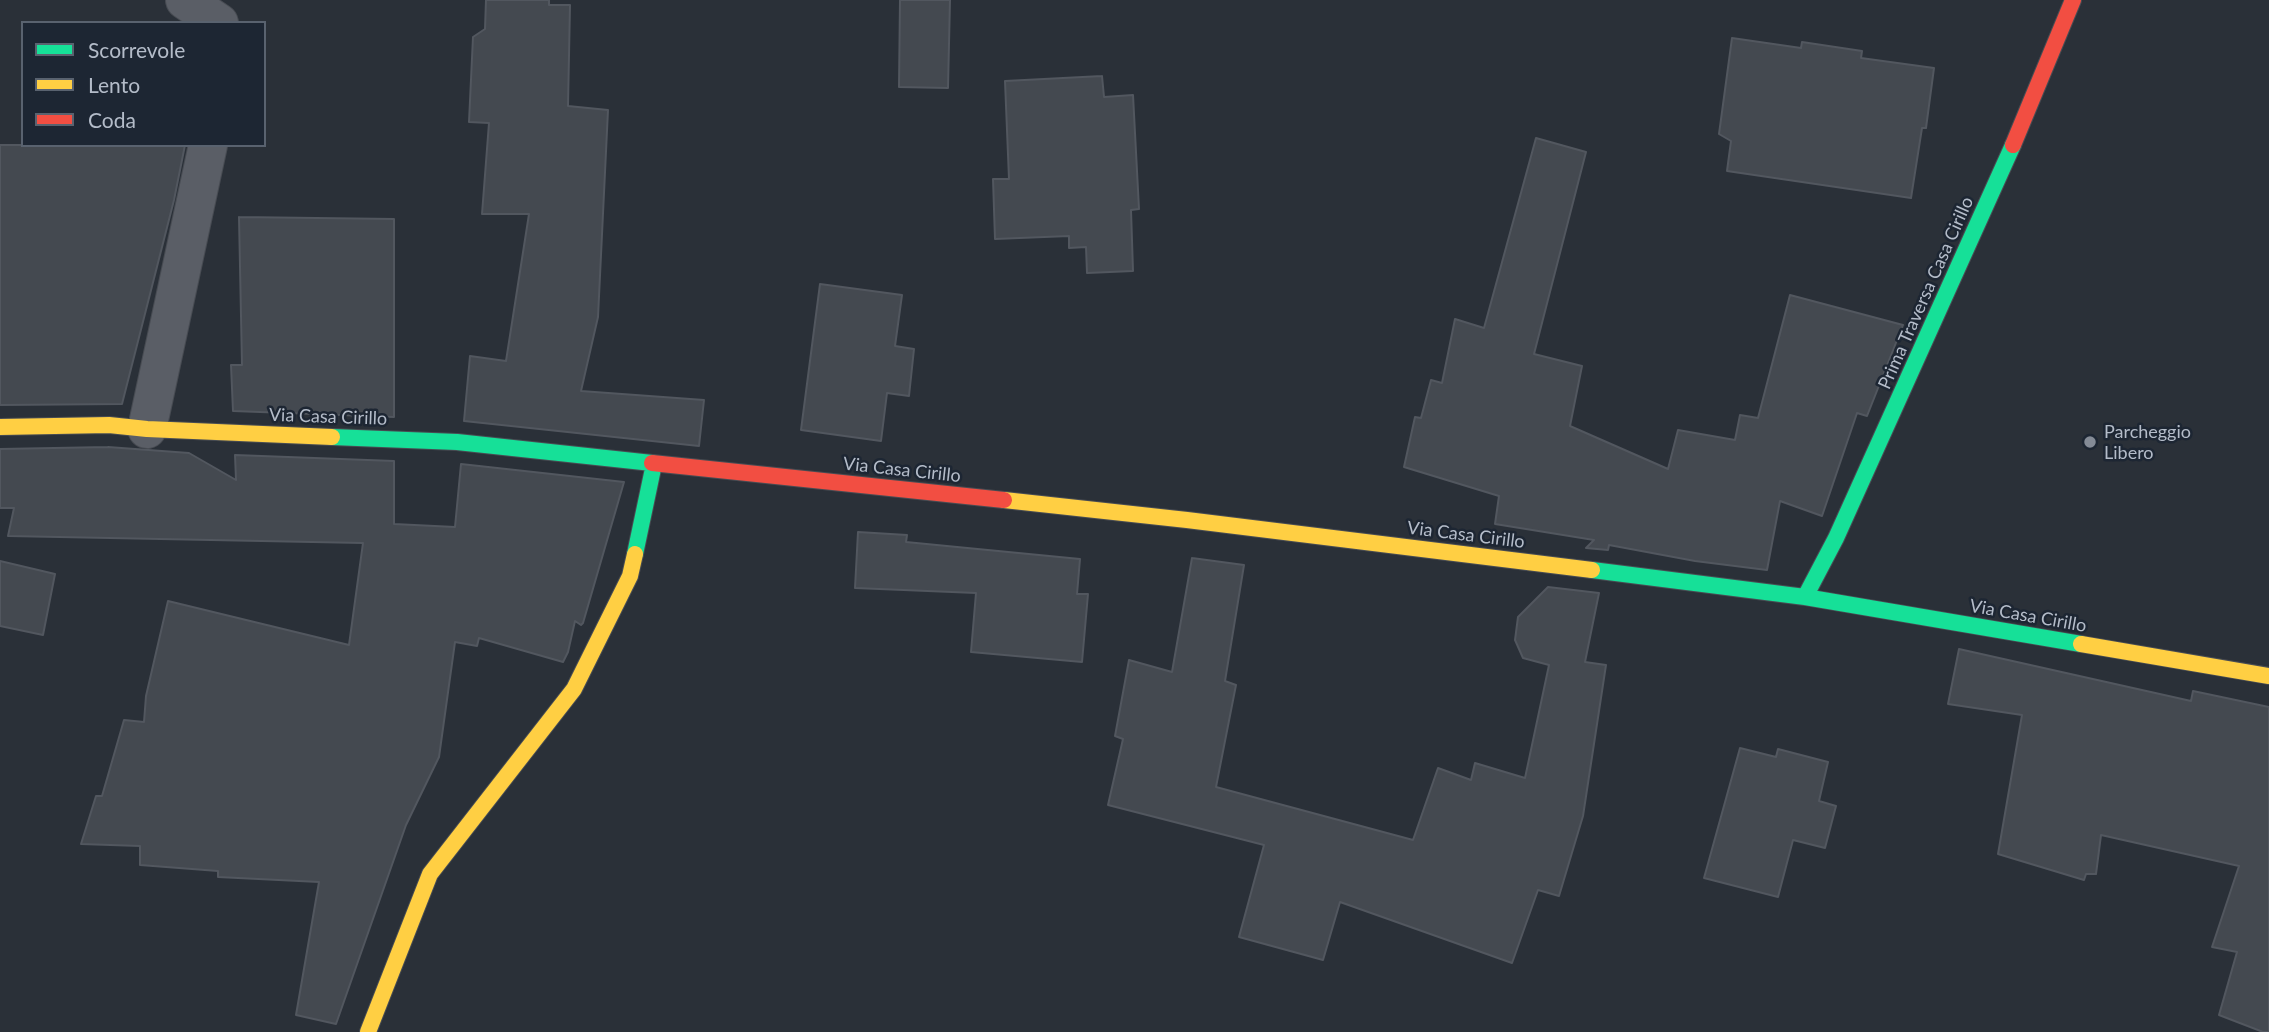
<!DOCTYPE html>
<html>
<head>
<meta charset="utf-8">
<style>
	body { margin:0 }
	#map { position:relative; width:2269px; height:1032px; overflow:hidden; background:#2a3038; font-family:Lato,sans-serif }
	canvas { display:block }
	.legend { position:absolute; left:21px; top:21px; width:245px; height:126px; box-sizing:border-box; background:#1d2633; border:2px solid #59626f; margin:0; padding:9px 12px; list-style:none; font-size:21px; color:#b4bcc9 }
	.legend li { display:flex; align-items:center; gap:14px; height:35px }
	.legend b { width:35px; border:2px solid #59626f }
</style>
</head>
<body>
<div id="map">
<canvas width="2269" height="1032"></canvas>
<ul class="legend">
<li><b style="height:9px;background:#16e098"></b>Scorrevole</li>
<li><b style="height:9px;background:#ffcf43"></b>Lento</li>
<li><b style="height:9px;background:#f24e42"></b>Coda</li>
</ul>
</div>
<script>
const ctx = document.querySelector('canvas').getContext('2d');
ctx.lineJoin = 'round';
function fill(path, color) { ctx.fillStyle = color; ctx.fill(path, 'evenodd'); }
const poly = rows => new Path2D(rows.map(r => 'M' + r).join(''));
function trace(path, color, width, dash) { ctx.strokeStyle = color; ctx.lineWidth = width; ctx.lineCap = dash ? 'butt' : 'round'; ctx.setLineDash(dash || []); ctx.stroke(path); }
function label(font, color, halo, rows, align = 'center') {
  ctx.font = font + ' Lato,sans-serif'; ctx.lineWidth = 5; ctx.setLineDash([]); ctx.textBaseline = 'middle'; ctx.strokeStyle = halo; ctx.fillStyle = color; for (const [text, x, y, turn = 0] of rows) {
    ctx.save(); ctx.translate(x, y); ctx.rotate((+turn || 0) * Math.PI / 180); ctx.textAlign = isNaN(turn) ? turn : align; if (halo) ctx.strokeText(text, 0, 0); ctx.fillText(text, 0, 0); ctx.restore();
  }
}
const building = poly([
	[486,0,549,0,549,5,570,5,568,106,608,110,598,317,581,391,704,400,699,446,464,421,470,356,506,361,529,214,482,214,489,123,469,122,473,37,485,29,486,0],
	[900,0,950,0,948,88,899,87,900,0],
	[1732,38,1801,48,1802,42,1862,51,1861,58,1934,68,1926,128,1922,128,1911,198,1727,171,1731,141,1719,134,1732,38],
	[1102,76,1104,97,1133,95,1139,209,1131,210,1133,271,1087,273,1086,247,1069,248,1069,236,995,239,993,179,1009,179,1005,81,1102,76],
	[1536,138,1586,152,1534,354,1582,366,1570,426,1668,469,1678,430,1735,440,1740,415,1758,418,1790,295,1903,325,1867,416,1857,413,1822,516,1780,501,1767,570,1695,561,1609,545,1608,550,1586,548,1594,540,1495,524,1499,496,1404,467,1415,417,1421,418,1431,380,1442,383,1455,319,1484,328,1536,138],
	[0,145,185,145,174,200,122,404,0,405,0,145],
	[239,217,394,219,394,417,233,411,231,365,242,365,239,217],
	[820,284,902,295,895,346,914,349,909,396,887,393,881,441,801,430,820,284],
	[108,447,189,453,236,480,235,455,394,461,394,524,455,527,461,464,624,482,583,623,581,625,575,621,568,652,563,662,479,638,477,646,455,642,439,757,406,825,336,1024,296,1015,319,882,218,877,218,871,140,865,140,846,81,844,96,796,102,796,124,720,144,722,146,696,168,601,349,645,363,543,8,536,14,508,0,508,0,449,108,447],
	[858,532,907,535,906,542,1080,559,1077,594,1088,594,1082,662,971,652,976,593,855,588,858,532],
	[1192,558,1244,565,1225,681,1236,685,1216,787,1413,840,1438,768,1471,780,1475,763,1525,778,1549,665,1523,658,1515,640,1518,617,1548,587,1599,593,1585,662,1606,665,1583,816,1559,896,1538,890,1512,963,1340,902,1323,960,1239,937,1264,845,1108,805,1123,739,1115,736,1129,660,1172,672,1192,558],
	[0,561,55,574,43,635,0,626,0,561],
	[1959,649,2191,701,2193,691,2269,707,2269,1032,2263,1032,2219,1015,2237,952,2212,947,2239,866,2101,835,2096,874,2086,874,2084,880,1998,854,2022,715,1948,704,1959,649],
	[1740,748,1776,757,1778,749,1828,762,1819,801,1836,806,1825,848,1793,840,1778,897,1704,878,1740,748]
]);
fill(building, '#444950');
trace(building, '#52575f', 2);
const street = poly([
	[185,0,219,23],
	[147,429,208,145]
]);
const fast = poly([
	[332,437,457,442,652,463],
	[635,554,654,464],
	[1592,570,1805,597,2081,644],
	[1805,597,1836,538,2013,145]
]);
const slow = poly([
	[0,427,109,425,147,429,332,437],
	[1004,500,1187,520,1592,570],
	[2081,644,2269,676],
	[368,1032,430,874,574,689,630,576,635,554]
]);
const jam = poly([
	[2013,145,2073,0],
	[652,463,1004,500]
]);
trace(street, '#484c53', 40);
trace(fast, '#484c53', 18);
trace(slow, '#484c53', 18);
trace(jam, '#484c53', 18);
trace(street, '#5a5e66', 38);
trace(fast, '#16e098', 16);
trace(slow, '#ffcf43', 16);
trace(jam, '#f24e42', 16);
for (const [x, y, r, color] of [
	[2090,442,7,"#848b96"]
]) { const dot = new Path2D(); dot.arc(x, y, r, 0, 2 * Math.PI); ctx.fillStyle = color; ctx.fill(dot); trace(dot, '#1d2633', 2.5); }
label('18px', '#b4bcc9', '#1d2633', [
	["Prima Traversa Casa Cirillo",1926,293,-66],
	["Via Casa Cirillo",328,417,2],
	["Via Casa Cirillo",902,470,6],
	["Via Casa Cirillo",1466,535,7],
	["Via Casa Cirillo",2028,616,10]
]);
label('18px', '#b4bcc9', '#1d2633', [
	["Parcheggio",2104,432],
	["Libero",2104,453]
], 'left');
</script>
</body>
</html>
